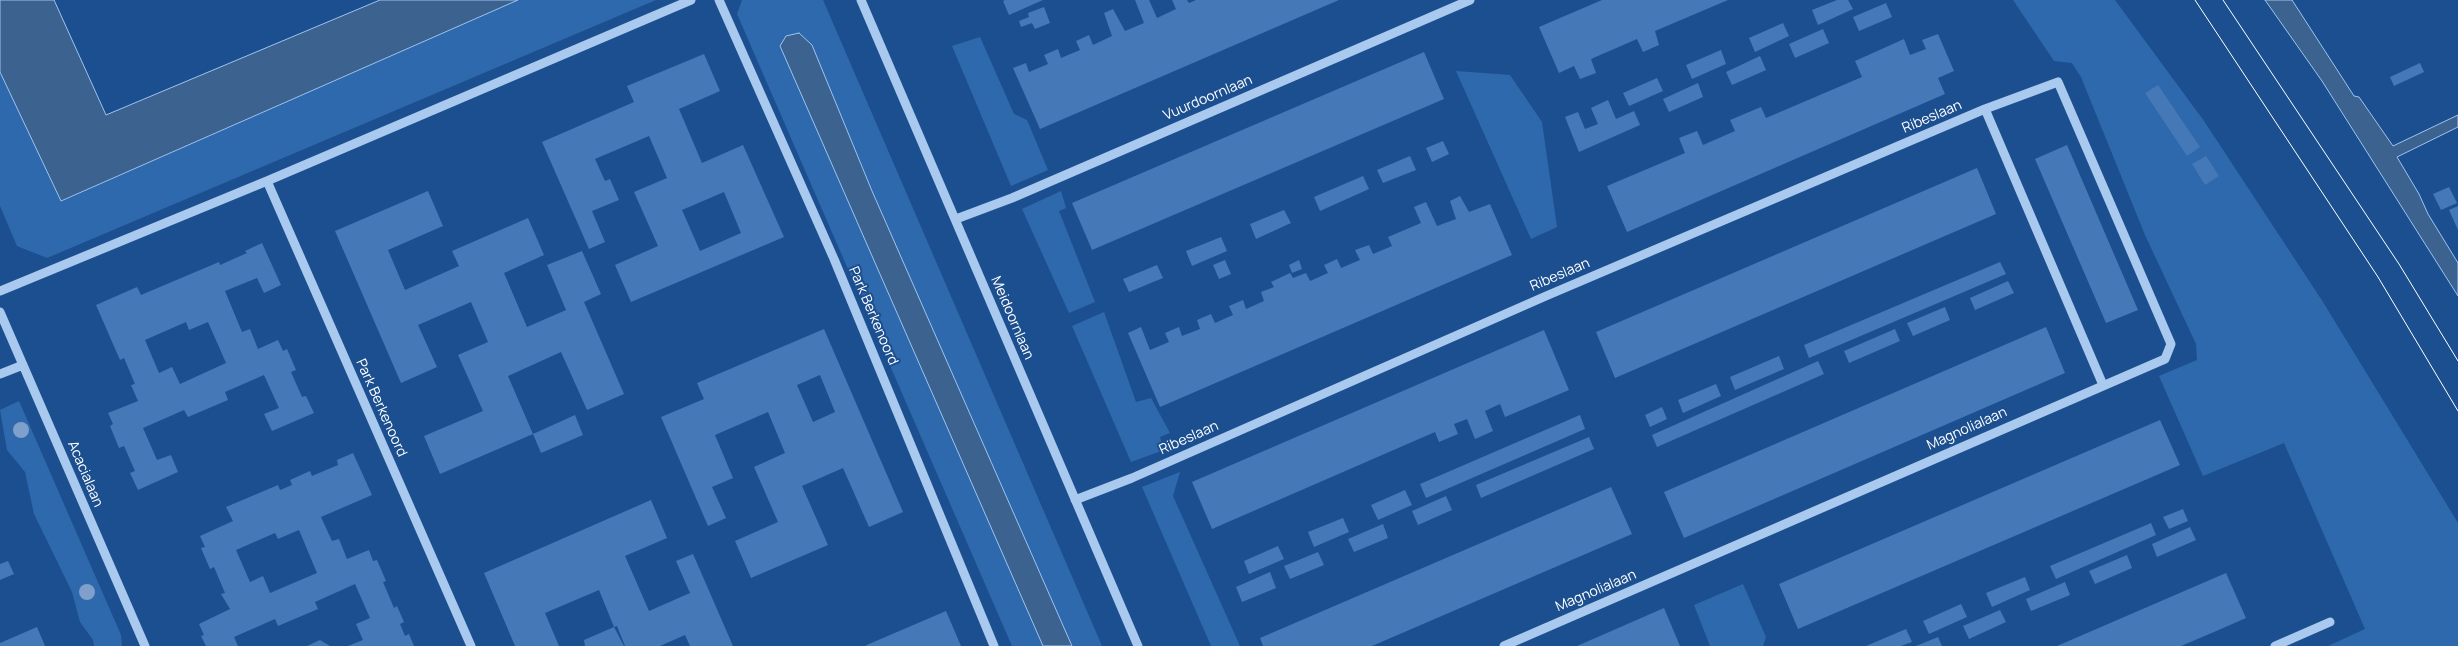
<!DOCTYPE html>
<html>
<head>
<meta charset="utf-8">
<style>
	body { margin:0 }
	canvas { display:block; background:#1b4f8f }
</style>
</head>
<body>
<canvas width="2458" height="646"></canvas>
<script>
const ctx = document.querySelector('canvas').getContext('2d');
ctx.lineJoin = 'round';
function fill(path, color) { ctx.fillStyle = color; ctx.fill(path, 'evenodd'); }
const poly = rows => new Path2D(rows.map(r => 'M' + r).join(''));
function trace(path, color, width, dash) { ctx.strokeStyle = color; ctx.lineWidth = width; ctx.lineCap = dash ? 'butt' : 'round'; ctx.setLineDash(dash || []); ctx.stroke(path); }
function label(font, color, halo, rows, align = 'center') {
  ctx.font = font + ' Manrope,sans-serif'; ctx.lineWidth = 4; ctx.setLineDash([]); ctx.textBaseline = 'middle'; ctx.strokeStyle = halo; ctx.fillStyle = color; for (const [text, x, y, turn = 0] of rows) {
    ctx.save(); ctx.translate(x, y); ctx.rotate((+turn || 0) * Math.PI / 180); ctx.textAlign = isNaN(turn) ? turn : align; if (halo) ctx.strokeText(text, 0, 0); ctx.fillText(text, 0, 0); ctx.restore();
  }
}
fill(poly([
	[518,0,656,0,47,258,17,246,0,206,0,72,62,201],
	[742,0,823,0,1102,646,1012,646,737,14],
	[2013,0,2115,0,2204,121,2323,302,2458,523,2458,646,2328,646,2365,629,2284,443,2203,476,2159,376,2197,360,2196,344,2145,235,2081,77,2072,63,2054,61],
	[980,37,1014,114,1027,120,1048,170,1011,186,952,46],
	[1456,71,1510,75,1542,122,1557,227,1531,239],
	[1061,191,1066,208,1059,211,1095,302,1069,313,1022,209],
	[1104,312,1136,402,1151,398,1170,433,1160,437,1164,450,1131,462,1072,326],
	[19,401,121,635,122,646,94,646,93,640,80,622,72,592,34,514,25,472,7,450,0,410],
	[1180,472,1173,496,1240,646,1211,646,1142,487],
	[1743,584,1766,637,1763,646,1710,646,1694,605]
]), '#2e69ad');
const water = poly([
	[0,0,54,0,106,115,380,0,518,0,61,201,0,72,0,0],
	[2265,0,2292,0,2354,96,2359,97,2393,146,2458,115,2458,127,2397,157,2419,194,2428,214,2458,263,2458,296,2322,81,2265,0],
	[799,33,812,45,872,191,1072,646,1043,646,780,46,786,36,799,33]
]);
fill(water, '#3c6290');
trace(water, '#9cc4f0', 1);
fill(poly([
	[1005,0,1043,0,1009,15,1003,1],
	[1135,0,1149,0,1157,18,1176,9,1172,0,1187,0,1189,3,1196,0,1339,0,1040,129,1013,68,1026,63,1029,72,1048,64,1044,55,1058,49,1061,58,1080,50,1076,41,1089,35,1093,45,1112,36,1104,13,1113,9,1125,31,1144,23],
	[1602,0,1728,0,1655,31,1659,45,1643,52,1637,39,1591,59,1596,73,1580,79,1574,66,1559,73,1539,27],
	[1837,0,1848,0,1853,9,1818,25,1812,10],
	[1886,3,1892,17,1859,31,1853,17],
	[1044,7,1050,23,1035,29,1032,23,1021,27,1019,21,1029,17,1028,13],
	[1783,23,1789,36,1755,52,1749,38],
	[1823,29,1829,43,1795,58,1789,44],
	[1938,34,1954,71,1938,78,1945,94,1627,232,1607,186,1685,153,1679,138,1697,131,1703,145,1735,131,1730,120,1761,107,1766,118,1862,77,1855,61,1904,39,1910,55,1926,49,1922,40],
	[1721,50,1726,64,1692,79,1686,65],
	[1424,52,1444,99,1092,250,1072,203],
	[704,54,720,91,679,109,702,163,743,145,784,237,631,302,615,265,658,246,634,192,667,178,649,136,595,159,605,181,610,179,619,200,592,211,605,242,589,249,542,142,634,102,627,86],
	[724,192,741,233,700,251,682,210],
	[1760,56,1766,70,1732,85,1726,72],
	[2420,63,2424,72,2394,86,2390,77],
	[1657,78,1663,91,1629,106,1623,93],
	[1698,83,1703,97,1669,112,1663,99],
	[2158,85,2200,147,2187,156,2145,93],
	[1608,100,1616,119,1634,111,1640,125,1579,152,1565,117,1578,112,1585,129,1598,124,1591,108],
	[1443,141,1449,154,1432,162,1426,148],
	[2067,145,2138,310,2106,323,2035,159],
	[1410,156,1416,170,1383,183,1377,170],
	[2206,156,2219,176,2205,185,2192,164],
	[1977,168,1996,214,1615,378,1596,332],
	[1363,176,1369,189,1320,211,1314,197],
	[2449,187,2457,203,2441,210,2433,194],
	[428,191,443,226,388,250,405,290,459,266,452,251,528,218,544,255,504,273,527,327,566,310,547,265,582,251,601,294,584,302,624,394,587,410,561,352,508,376,533,434,440,474,424,436,483,411,458,355,488,342,471,302,418,325,437,367,401,383,335,231],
	[1460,196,1469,212,1490,204,1512,255,1160,407,1128,333,1141,327,1150,350,1169,342,1165,333,1179,327,1182,336,1200,329,1197,320,1211,314,1215,323,1233,315,1229,306,1243,300,1246,309,1264,301,1261,292,1274,287,1271,282,1290,273,1293,278,1306,273,1310,281,1328,273,1324,265,1337,259,1341,268,1360,260,1355,250,1369,245,1373,254,1392,246,1388,237,1421,223,1414,207,1426,202,1437,226,1456,219,1450,201],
	[2458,206,2458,230,2449,210],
	[1284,210,1291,223,1256,239,1250,224],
	[1221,237,1227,251,1192,266,1186,251],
	[262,243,281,285,264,293,257,278,225,291,242,332,250,329,258,349,278,340,283,351,287,349,296,370,291,372,302,397,306,396,314,413,272,431,264,414,279,408,264,375,225,392,228,400,188,417,184,410,143,428,157,460,171,455,178,472,138,490,130,473,135,471,124,446,119,448,110,426,113,424,108,413,138,401,131,385,135,384,124,358,120,360,96,305,137,287,141,295,219,262,220,265,247,253,245,251],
	[186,322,189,330,208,322,226,363,180,384,172,367,159,373,145,340],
	[1225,260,1231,274,1219,279,1213,265],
	[1299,260,1302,269,1292,273,1289,265],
	[2000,262,2006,274,1809,358,1804,345],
	[1157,265,1163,278,1129,292,1123,279],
	[2008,281,2014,293,1975,310,1970,298],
	[1945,307,1950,320,1913,336,1907,323],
	[2046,327,2065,373,1684,538,1664,492],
	[824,329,903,512,869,527,843,468,802,486,828,545,751,578,735,541,778,522,754,467,785,453,768,412,715,435,733,478,712,487,726,518,708,526,661,417,704,399,697,383],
	[820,375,835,412,813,422,797,385],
	[1895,329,1900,341,1849,363,1844,351],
	[1544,330,1569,390,1505,417,1500,404,1485,411,1493,431,1475,439,1467,419,1454,424,1458,434,1439,442,1435,432,1212,529,1192,482],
	[1779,356,1784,369,1735,390,1730,377],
	[1818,361,1824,374,1657,447,1652,435],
	[1716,384,1721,396,1683,413,1678,400],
	[1662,407,1667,419,1650,427,1645,415],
	[575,415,583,435,541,453,533,434],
	[1580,415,1585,429,1426,498,1420,484],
	[2160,420,2180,465,1798,629,1779,584],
	[1589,437,1594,449,1481,498,1476,485],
	[353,453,372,495,321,517,332,541,339,539,347,559,369,550,373,561,377,560,386,581,383,582,394,608,397,606,404,622,400,624,405,636,409,634,414,646,348,646,363,640,356,624,370,618,355,584,315,602,318,609,278,626,275,619,234,637,238,646,206,646,201,636,204,635,199,624,230,609,221,594,225,593,214,567,210,569,201,548,205,547,200,536,233,521,226,507,278,485,280,490,292,485,290,480,310,471,312,476,338,465,337,460],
	[299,530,317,573,270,593,263,576,250,582,236,550,275,533,278,539],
	[1611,487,1632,534,1372,646,1263,646,1260,638],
	[1405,490,1412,505,1378,520,1371,505],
	[1446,496,1452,510,1418,525,1412,511],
	[651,500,667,538,625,556,649,611,690,593,676,561,693,554,733,646,690,646,685,635,660,646,625,646,617,626,614,627,599,590,545,613,559,646,515,646,484,573],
	[2183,509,2188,521,2169,529,2163,517],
	[1343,518,1349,532,1314,547,1308,532],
	[2151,523,2156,535,2056,579,2050,566],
	[1383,524,1388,538,1354,552,1348,539],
	[2190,527,2196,540,2157,557,2152,544],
	[1278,546,1284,559,1249,574,1244,561],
	[1318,552,1324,565,1290,579,1284,566],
	[2127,555,2132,568,2095,584,2089,571],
	[8,561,14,574,0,580,0,564],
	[1270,572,1276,588,1242,602,1236,587],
	[2226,573,2246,618,2214,632,2181,646,2057,646],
	[2025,577,2030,590,1992,607,1986,593],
	[2065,582,2070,595,2031,611,2026,599],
	[1961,604,1967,617,1929,634,1923,621],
	[1664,608,1680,646,1577,646,1600,636],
	[2000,610,2006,622,1969,639,1963,626],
	[946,611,961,646,865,646,869,644],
	[37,627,45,646,0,646,0,643],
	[614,627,624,646,585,646,584,640],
	[1906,629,1912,642,1901,646,1866,646],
	[1938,637,1942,646,1916,646],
	[320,640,330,646,307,646]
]), '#4478b7');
trace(poly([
	[719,0,834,259,994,646],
	[861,0,1138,646],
	[1985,109,2103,385],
	[267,181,471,646],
	[956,219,1012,198,1470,0],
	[0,291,267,181,691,0],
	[0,312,145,646],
	[0,374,23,365],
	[1075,500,1132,478,1546,296,1985,109,2058,82,2171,344,2165,359,1504,646],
	[2275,646,2330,622]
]), '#a9c9ee', 9);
trace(poly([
	[2195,0,2378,277,2458,411],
	[2223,0,2399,264,2458,361]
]), '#fff', 1);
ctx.fillStyle = '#7ea0ca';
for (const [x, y] of [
	[21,430],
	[87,592]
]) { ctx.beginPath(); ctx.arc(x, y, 8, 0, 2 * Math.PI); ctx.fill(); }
label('14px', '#fff', '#1b4f8f', [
	["Vuurdoornlaan",1208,98,-23],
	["Ribeslaan",1932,117,-23],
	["Ribeslaan",1560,275,-23],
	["Park Berkenoord",873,316,67],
	["Meidoornlaan",1012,318,67],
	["Park Berkenoord",381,408,66],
	["Magnolialaan",1967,429,-24],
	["Ribeslaan",1189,438,-24],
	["Acacialaan",85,474,67],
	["Magnolialaan",1596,591,-23]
]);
</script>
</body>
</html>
